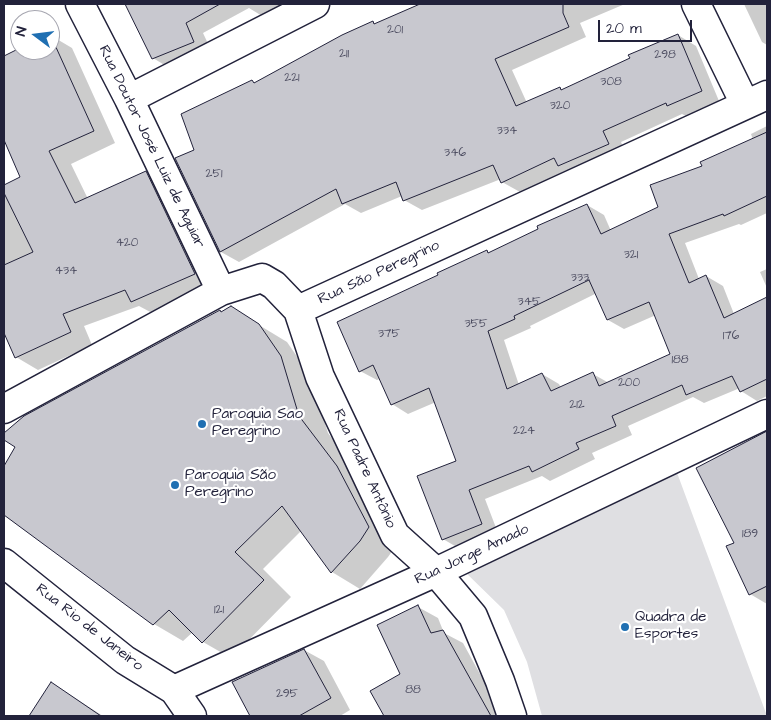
<!DOCTYPE html>
<html>
<head>
<meta charset="utf-8">
<style>
	body { margin:0 }
	#map { position:relative; width:771px; height:720px; overflow:hidden; background:#fff; font-family:"Architects Daughter",sans-serif }
	canvas { display:block }
	.frame { position:absolute; inset:0; border:5px solid #22223b; pointer-events:none }
	.north { position:absolute; left:10px; top:10px; width:50px; height:50px; box-sizing:border-box; background:#fff; border:1px solid #a7a7b1; border-radius:50%; rotate:285deg; font-size:14px; font-weight:700; line-height:20px; text-align:center; color:#22223b }
	.north::after { content:''; display:block; margin:auto; width:18px; height:22px; background:#1f6fb2; clip-path:polygon(50% 0,100% 100%,50% 72%,0 100%) }
	.scale { position:absolute; left:598px; top:20px; width:94px; height:22px; box-sizing:border-box; border:2px solid #22223b; border-top:0; padding-left:6px; font-size:15px; line-height:18px; white-space:nowrap; color:#22223b; -webkit-text-stroke:4px #fff; paint-order:stroke }
</style>
</head>
<body>
<div id="map">
<canvas width="771" height="720"></canvas>
<div class="frame"></div>
<div class="north">N</div>
<div class="scale">20 m</div>
</div>
<script>
const ctx = document.querySelector('canvas').getContext('2d');
ctx.lineJoin = 'round';
function fill(path, color) { ctx.fillStyle = color; ctx.fill(path, 'evenodd'); }
const poly = rows => new Path2D(rows.map(r => 'M' + r).join(''));
function trace(path, color, width, dash) { ctx.strokeStyle = color; ctx.lineWidth = width; ctx.lineCap = dash ? 'butt' : 'round'; ctx.setLineDash(dash || []); ctx.stroke(path); }
function label(font, color, halo, rows, align = 'center') {
  ctx.font = font + ' "Architects Daughter",sans-serif'; ctx.lineWidth = 4.5; ctx.setLineDash([]); ctx.textBaseline = 'middle'; ctx.strokeStyle = halo; ctx.fillStyle = color; for (const [text, x, y, turn = 0] of rows) {
    ctx.save(); ctx.translate(x, y); ctx.rotate((+turn || 0) * Math.PI / 180); ctx.textAlign = isNaN(turn) ? turn : align; if (halo) ctx.strokeText(text, 0, 0); ctx.fillText(text, 0, 0); ctx.restore();
  }
}
fill(poly([
	[676,470,767,716,542,716,527,662,504,610,462,569]
]), '#dfdfe2');
fill(poly([
	[127,4,297,4,267,19,249,8,203,33,212,52,171,69,153,58],
	[423,4,625,4,580,23,586,37,512,70,527,103,560,89,563,90,678,35,696,46,719,101,686,116,682,114,621,142,626,154,577,175,567,170,520,192,502,182,501,179,422,210,404,200,402,196,361,213,345,204,239,262,221,252,176,159,196,150,252,81,256,83,373,22,376,25],
	[744,4,767,4,767,45,762,42],
	[50,35,72,48,115,143,71,164,88,199,146,173,168,185,217,286,154,314,139,306,84,326,92,345,38,370,16,357,4,330,4,186,22,177,4,137,4,93,6,91,4,85,4,57,20,49,50,50],
	[767,126,767,213,741,225,739,224,685,243,699,279,706,276,723,286,734,314,767,298,767,396,757,401,741,391,740,388,704,403,693,397,628,426,632,435,592,453,595,459,550,481,542,476,485,499,498,533,460,549,443,539,457,461,436,402,408,414,392,404,380,379,377,380,360,371,487,252,490,254,587,205,604,215,611,231,660,208,703,167,753,140,751,134],
	[597,293,608,320,624,329,656,315,671,355,609,383,593,374,561,388,559,384,542,374,519,385,504,340,531,328,530,326],
	[767,269,767,288,760,272],
	[231,308,287,342,309,374,328,433,365,483,397,544,388,557,360,589,332,572,301,531,263,569,291,597,231,658,203,642,193,632,183,641,154,624,4,513,4,468,19,442],
	[762,436,767,439,767,604,750,594,735,544],
	[418,607,438,618,444,633,463,643,503,716,386,716,372,692,402,675],
	[304,650,324,661,350,710,340,716,251,716,233,683],
	[52,684,75,698,103,716,30,716]
]), '#0003');
const building = poly([
	[125,4,220,4,186,23,194,42,152,59,125,4],
	[420,4,563,4,563,13,569,27,495,59,516,106,560,87,561,90,630,58,628,55,678,34,702,91,667,106,666,103,603,131,609,144,558,166,554,158,501,183,493,165,403,201,396,182,342,204,336,189,220,252,175,158,194,150,181,114,252,80,254,83,342,35,373,21,374,24,420,4],
	[50,34,94,131,49,151,75,203,146,171,195,274,131,302,125,290,63,314,71,332,15,358,4,333,4,265,33,252,4,193,4,185,20,177,4,140,4,56,20,48,20,50,50,50,50,34],
	[767,132,767,196,724,216,723,214,669,234,689,283,706,275,724,318,767,297,767,379,740,392,732,376,686,395,682,385,612,416,616,426,576,443,579,449,532,472,529,466,469,490,482,524,442,540,417,476,456,461,429,388,391,405,373,365,359,372,337,322,438,275,437,273,487,250,488,253,538,229,537,226,587,204,601,234,658,207,650,185,702,166,700,162,767,132],
	[589,280,607,320,649,302,670,354,599,386,593,372,551,391,542,373,507,389,488,331,515,319,514,316,589,280],
	[231,306,259,324,281,356,299,416,337,466,369,527,360,541,331,573,282,506,235,552,264,580,202,643,169,610,153,625,4,515,4,466,15,447,4,440,4,433,24,416,220,310,221,312,231,306],
	[767,431,767,586,749,595,726,546,734,543,696,468,767,431],
	[418,605,431,633,443,630,491,716,384,716,370,691,400,674,377,625,418,605],
	[304,649,331,698,299,716,250,716,232,682,304,649],
	[51,682,101,716,29,716,51,682]
]);
fill(building, '#c8c8cf');
trace(building, '#22223b', 1);
const street = poly([
	[80,4,129,99,221,291],
	[696,4,745,104],
	[129,99,315,4],
	[298,310,320,377,395,535,436,572,473,616,500,681,512,716],
	[4,409,221,291,262,278,274,285,298,310,767,95],
	[174,690,436,572,767,414]
]);
const secondary = poly([
	[4,563,125,660,174,690,192,716]
]);
trace(street, '#22223b', 31);
trace(secondary, '#22223b', 31);
trace(street, '#fff', 28);
trace(secondary, '#fff', 28);
for (const [x, y, r, color] of [
	[202,424,5,"#1f6fb2"],
	[175,485,5,"#1f6fb2"],
	[625,627,5,"#1f6fb2"]
]) { const dot = new Path2D(); dot.arc(x, y, r, 0, 2 * Math.PI); ctx.fillStyle = color; ctx.fill(dot); trace(dot, '#fff', 2); }
label('12px', '#4c4c60', null, [
	["201",395,30],
	["211",344,54],
	["298",665,55],
	["221",292,78],
	["308",611,82],
	["320",560,106],
	["334",507,131],
	["346",455,153],
	["251",214,174],
	["420",127,243],
	["321",631,255],
	["434",66,271],
	["333",580,278],
	["345",529,302],
	["355",476,324],
	["375",389,334],
	["176",731,336],
	["188",680,360],
	["200",629,383],
	["212",577,405],
	["224",524,431],
	["189",750,534],
	["121",219,610],
	["88",413,690],
	["295",287,694]
]);
label('15px', '#22223b', '#fff', [
	["Rua Doutor José Luiz de Aguiar",151,147,64],
	["Rua São Peregrino",379,273,-25],
	["Rua Padre Antônio",364,469,65],
	["Rua Jorge Amado",472,555,-25],
	["Rua Rio de Janeiro",89,628,38]
]);
label('15px', '#22223b', '#fff', [
	["Paroquia Sao",212,415],
	["Peregrino",212,432],
	["Paroquia São",185,476],
	["Peregrino",185,493],
	["Quadra de",635,618],
	["Esportes",635,635]
], 'left');
</script>
</body>
</html>
